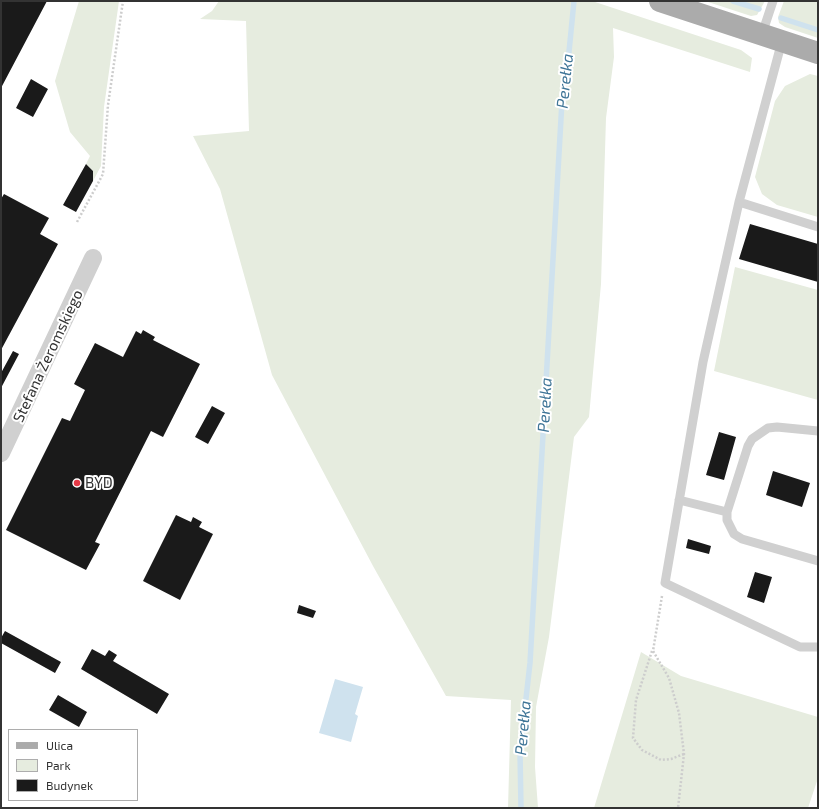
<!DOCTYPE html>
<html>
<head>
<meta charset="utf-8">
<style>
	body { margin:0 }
	#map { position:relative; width:819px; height:809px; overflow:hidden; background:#fff; font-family:"Exo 2",sans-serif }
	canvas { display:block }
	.frame { position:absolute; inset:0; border:2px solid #333; pointer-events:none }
	.legend { position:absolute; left:8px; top:729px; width:130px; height:72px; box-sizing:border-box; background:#fff; border:1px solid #adadad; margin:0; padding:5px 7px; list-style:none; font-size:12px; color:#333 }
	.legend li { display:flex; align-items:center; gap:8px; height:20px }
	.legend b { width:20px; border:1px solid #adadad }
</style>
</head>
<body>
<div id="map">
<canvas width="819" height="809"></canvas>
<div class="frame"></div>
<ul class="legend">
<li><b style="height:5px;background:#ababab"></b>Ulica</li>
<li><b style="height:11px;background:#e6ecdf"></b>Park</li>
<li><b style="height:11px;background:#1a1a1a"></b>Budynek</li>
</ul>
</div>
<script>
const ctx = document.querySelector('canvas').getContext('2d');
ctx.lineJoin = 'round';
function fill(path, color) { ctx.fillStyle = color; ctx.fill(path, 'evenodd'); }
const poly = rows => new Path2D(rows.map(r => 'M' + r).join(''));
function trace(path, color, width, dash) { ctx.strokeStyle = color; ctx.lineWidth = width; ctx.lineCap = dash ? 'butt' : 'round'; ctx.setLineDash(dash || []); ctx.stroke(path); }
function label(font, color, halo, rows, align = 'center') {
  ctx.font = font + ' "Exo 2",sans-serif'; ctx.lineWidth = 4; ctx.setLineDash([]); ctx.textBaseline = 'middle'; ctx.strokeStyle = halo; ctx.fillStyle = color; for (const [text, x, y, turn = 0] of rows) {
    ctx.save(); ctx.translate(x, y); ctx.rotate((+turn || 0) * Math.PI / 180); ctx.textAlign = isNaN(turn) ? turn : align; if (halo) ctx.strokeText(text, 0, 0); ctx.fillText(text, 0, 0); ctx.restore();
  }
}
fill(poly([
	[79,1,119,1,104,107,101,166,93,181,93,171,86,164,90,156,70,132,55,81],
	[219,1,592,1,741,50,752,58,750,72,613,28,614,57,606,118,601,284,589,417,574,437,549,637,536,707,535,767,538,808,508,808,511,700,446,696,373,566,272,375,220,189,193,136,249,131,246,21,200,19,212,11],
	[705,1,765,1,757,15,751,16],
	[784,1,818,1,818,38,785,27,779,23,778,17],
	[810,74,818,76,818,217,777,205,762,194,755,177,775,101,785,86],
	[735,267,818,290,818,400,714,371],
	[641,652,681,676,818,717,818,778,808,808,594,808]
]), '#e6ecdf');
fill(poly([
	[335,679,363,687,355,714,358,716,351,742,319,733]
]), '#cfe2ee');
trace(poly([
	[733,1,759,9],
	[781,18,818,30],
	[521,808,520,752,530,663,562,101,568,62,574,1]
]), '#cfe2ee', 5.5);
fill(poly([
	[1,1,47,1,1,88],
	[31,79,48,89,33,117,16,108],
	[86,164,93,171,93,181,76,212,63,205],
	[4,194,49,218,40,234,58,244,1,350,1,199],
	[750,224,818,244,818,282,739,259],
	[143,330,155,337,153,340,200,364,163,437,151,431,95,542,100,544,86,570,6,530,62,418,70,421,85,390,74,384,95,343,123,357,136,331,141,334],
	[13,351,19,354,1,388,1,373],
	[212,406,225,413,208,444,195,437],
	[719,432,736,437,724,480,706,475],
	[773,471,810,483,802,507,766,495],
	[176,515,191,522,193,517,202,522,199,527,213,534,180,600,143,581],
	[688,539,711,546,709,554,686,548],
	[755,572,772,577,764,603,747,597],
	[299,605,316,611,313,618,297,613],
	[5,631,61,662,55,673,1,643,1,638],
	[92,649,105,656,109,650,117,655,113,661,169,694,157,714,81,669],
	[58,695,87,712,79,727,49,710]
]), '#1a1a1a');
trace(poly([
	[77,222,103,174,108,105,123,1],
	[662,596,653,651,669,678,679,713,684,754,678,808],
	[652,651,636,700,633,738,642,750,661,760,671,759,684,754]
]), '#cdcdcd', 2.5, [2, 2]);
trace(poly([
	[762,34,773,1],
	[782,41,739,202,703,362,665,583,800,647,818,647],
	[739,202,818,227],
	[818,431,777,427,768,428,752,439,748,446,727,512,727,520,734,534,742,539,818,561],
	[679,500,727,512]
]), '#d0d0d0', 9);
trace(poly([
	[1,453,93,258]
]), '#d0d0d0', 18);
trace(poly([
	[660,1,818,53]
]), '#ababab', 22);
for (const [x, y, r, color] of [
	[77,483,4,"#e63946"]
]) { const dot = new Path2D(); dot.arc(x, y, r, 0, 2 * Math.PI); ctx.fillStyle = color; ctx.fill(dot); trace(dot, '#fff', 1.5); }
label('15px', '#333', '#fff', [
	["Stefana Żeromskiego",48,356,-65]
]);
label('15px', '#333', '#fff', [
	["BYD",85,483]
], 'left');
label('italic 16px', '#3f7597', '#fff', [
	["Perełka",565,81,-84],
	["Perełka",545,405,-87],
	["Perełka",523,728,-85]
]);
</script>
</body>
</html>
